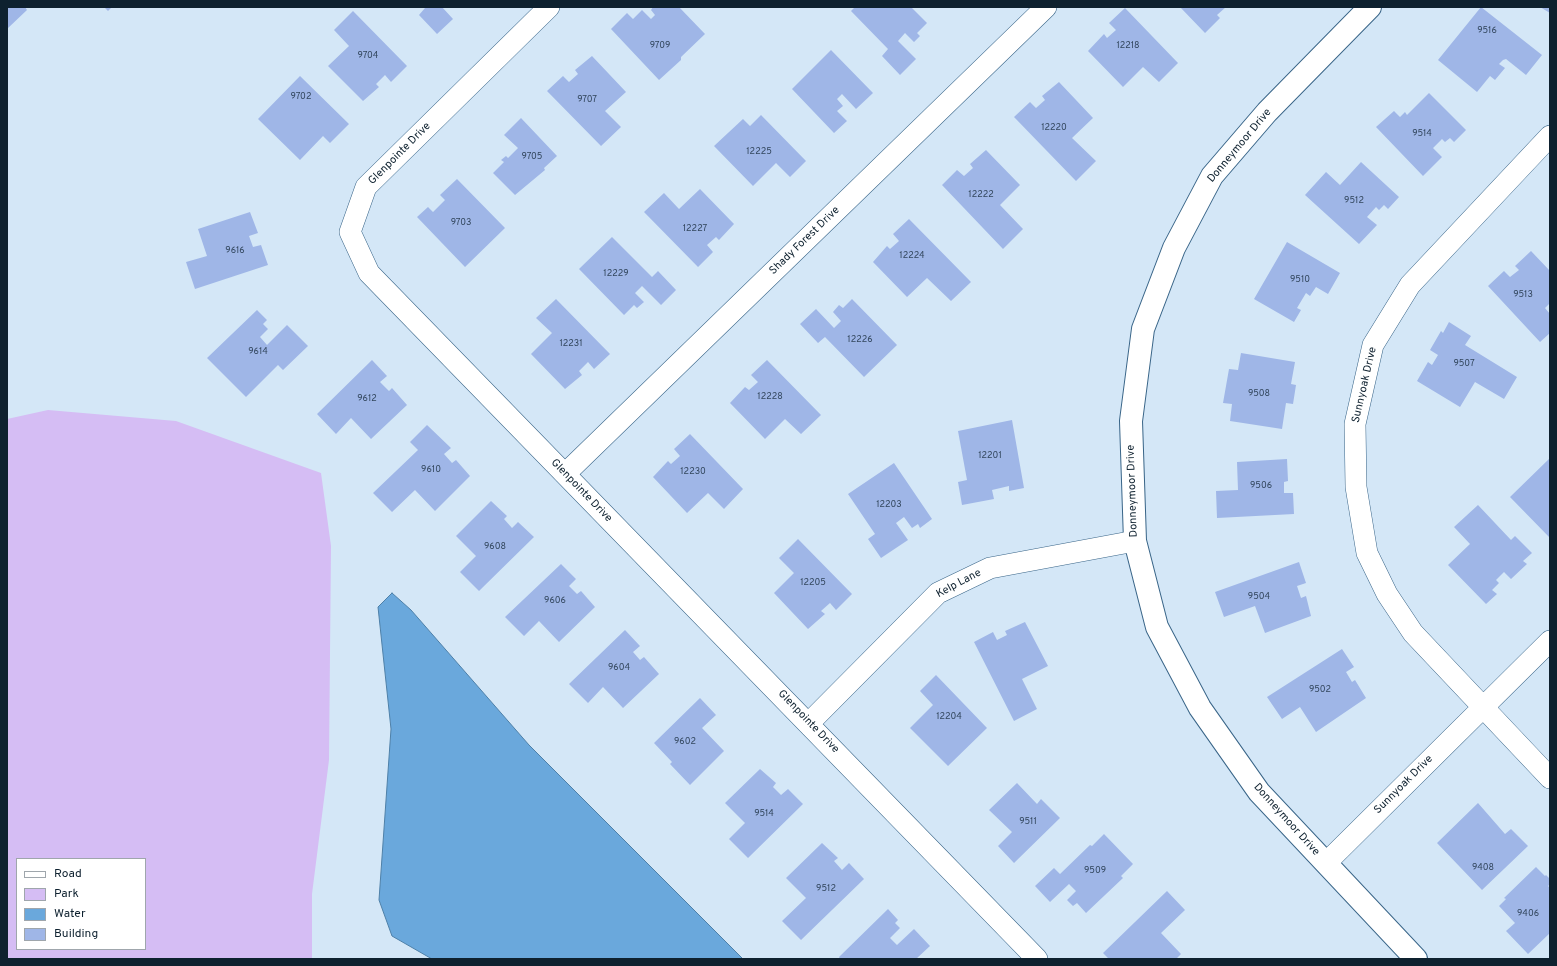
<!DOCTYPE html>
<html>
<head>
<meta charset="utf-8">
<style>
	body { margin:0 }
	#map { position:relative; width:1557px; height:966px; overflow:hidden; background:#d4e7f7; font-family:Overpass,sans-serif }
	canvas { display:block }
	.frame { position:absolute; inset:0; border:8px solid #0e212f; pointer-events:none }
	.legend { position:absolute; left:16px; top:858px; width:130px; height:92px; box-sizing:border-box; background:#fff; border:1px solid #9fa6ac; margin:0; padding:5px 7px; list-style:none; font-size:12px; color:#0e212f }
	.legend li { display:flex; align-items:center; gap:8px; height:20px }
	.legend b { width:20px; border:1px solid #9fa6ac }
</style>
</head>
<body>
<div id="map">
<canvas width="1557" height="966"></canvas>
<div class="frame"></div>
<ul class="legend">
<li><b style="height:5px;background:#fff"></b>Road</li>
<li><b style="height:11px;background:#d5bdf4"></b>Park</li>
<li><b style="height:11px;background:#6aa8dc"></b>Water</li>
<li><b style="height:11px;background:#9fb6e7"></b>Building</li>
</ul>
</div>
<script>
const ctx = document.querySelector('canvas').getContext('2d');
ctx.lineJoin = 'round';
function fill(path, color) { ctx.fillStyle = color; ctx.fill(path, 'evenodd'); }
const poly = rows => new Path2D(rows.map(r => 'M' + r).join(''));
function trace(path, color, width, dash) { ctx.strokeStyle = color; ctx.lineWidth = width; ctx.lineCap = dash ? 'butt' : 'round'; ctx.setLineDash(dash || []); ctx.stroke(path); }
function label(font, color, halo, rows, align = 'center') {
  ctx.font = font + ' Overpass,sans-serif'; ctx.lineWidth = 4; ctx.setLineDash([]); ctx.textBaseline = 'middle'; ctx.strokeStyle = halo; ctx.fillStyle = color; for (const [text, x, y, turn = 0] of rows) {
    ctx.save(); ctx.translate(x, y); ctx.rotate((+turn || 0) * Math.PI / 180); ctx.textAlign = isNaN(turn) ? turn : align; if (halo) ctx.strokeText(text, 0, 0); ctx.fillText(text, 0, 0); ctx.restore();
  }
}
fill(poly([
	[48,410,176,421,321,473,331,546,329,760,312,894,312,959,7,959,7,419],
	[17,859,145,859,145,949,17,949]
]), '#d5bdf4');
const water = poly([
	[392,593,411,610,529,745,743,959,432,959,392,936,379,900,391,729,378,607,392,593]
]);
fill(water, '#6aa8dc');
trace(water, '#4e80a8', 1);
fill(poly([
	[7,7,25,7,27,10,7,29],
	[104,7,112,7,108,11],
	[424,7,442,7,453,19,437,34,419,15,425,8],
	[653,7,679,7,705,34,681,57,681,60,659,80,611,29,627,13,633,19,642,10,651,19,655,15,651,10],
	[855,7,911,7,927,23,917,33,920,36,914,42,905,33,898,41,916,59,900,75,882,56,888,49,851,11],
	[1180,7,1226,7,1217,15,1220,18,1205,33],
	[1481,7,1542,55,1526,75,1506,59,1503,60,1499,64,1505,68,1495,80,1490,76,1477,92,1438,60],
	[1540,7,1550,7,1550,13],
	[1125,8,1178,63,1159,82,1143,67,1123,87,1088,51,1104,34,1107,38,1116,30,1109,23],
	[353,11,407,66,391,82,385,75,376,84,379,87,363,101,328,66,349,46,334,30],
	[831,50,873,93,856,109,842,94,837,99,843,106,837,111,847,121,834,133,792,89],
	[592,56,626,92,605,111,621,127,601,146,547,91,563,76,569,82,578,74,575,70],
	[300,76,349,124,330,143,323,136,300,160,258,119],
	[1059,82,1093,118,1072,138,1096,161,1076,181,1014,117,1030,102,1036,108,1045,100,1042,96],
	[1429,93,1466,130,1454,142,1450,138,1445,142,1442,139,1433,148,1442,157,1423,176,1376,127,1394,111,1400,117,1405,112,1407,115],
	[761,115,806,161,790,177,776,163,753,186,714,146,743,119,750,126],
	[521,118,557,156,544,168,545,170,515,195,493,173,504,162,501,160,506,156,508,158,518,148,504,135],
	[986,150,1020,185,1000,205,1023,229,1003,249,942,185,957,170,964,176,973,168,970,164],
	[1361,162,1399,197,1388,209,1384,205,1379,210,1376,207,1367,217,1377,225,1359,244,1305,195,1326,172,1340,185],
	[457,179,505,228,465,267,417,217,428,207,433,212,445,200,440,195],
	[700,189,734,224,719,240,716,237,707,245,713,252,698,267,644,212,664,193,679,209],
	[250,212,258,233,249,236,253,247,261,245,268,265,195,289,186,262,207,256,198,229],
	[909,219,971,282,951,301,927,278,907,297,873,262,887,246,890,249,899,241,893,234],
	[612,237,652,277,658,271,676,290,661,305,642,286,635,293,644,302,637,308,634,305,624,315,579,269],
	[1287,242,1340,273,1328,294,1316,287,1310,296,1306,293,1297,308,1301,310,1294,322,1254,299],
	[1531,251,1550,271,1550,303,1545,308,1550,314,1550,333,1540,342,1488,286,1504,271,1510,277,1519,270,1515,266],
	[556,299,610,354,594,369,588,362,579,371,582,375,565,389,531,354,552,333,536,318],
	[852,299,897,345,864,377,825,337,818,343,800,324,816,309,834,328,841,321,833,312,839,305,843,308],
	[257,310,267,320,263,324,268,329,260,337,267,345,287,325,308,346,283,370,278,365,246,397,207,358],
	[1449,322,1471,336,1465,345,1517,377,1504,399,1475,382,1460,407,1417,381,1428,362,1432,365,1438,355,1430,350,1441,331,1443,333],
	[1241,353,1295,362,1291,384,1296,385,1293,404,1286,403,1282,429,1230,421,1232,404,1223,403,1229,369,1238,370],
	[372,360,387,376,380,382,389,391,392,388,407,405,371,439,351,418,336,434,317,414],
	[767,360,821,415,801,434,785,419,765,439,730,403,745,387,749,390,758,382,751,375],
	[1012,420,1024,488,1009,491,1009,486,992,490,994,499,962,505,958,482,967,480,958,431],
	[427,425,451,448,444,454,452,463,456,460,470,476,435,511,415,490,392,512,373,493,418,450,410,442],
	[690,434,743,489,724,509,708,493,687,513,653,477,668,461,671,464,680,456,674,449],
	[1550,458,1550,538,1510,497],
	[1287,459,1288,481,1284,482,1284,493,1293,493,1294,514,1217,518,1216,491,1238,490,1237,462],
	[894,463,932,519,920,528,918,524,912,528,904,517,896,523,908,540,881,558,868,539,875,534,848,494],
	[491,501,507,516,504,519,512,528,518,522,534,537,479,591,460,572,476,556,456,536],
	[1478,505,1511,540,1515,536,1532,553,1523,561,1527,564,1511,579,1504,572,1496,580,1499,583,1492,590,1497,594,1486,604,1448,565,1470,544,1454,527],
	[798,539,852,594,836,610,830,603,821,611,825,614,808,629,774,593,794,573,779,558],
	[1299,562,1306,583,1297,586,1301,598,1306,596,1311,616,1265,633,1255,606,1224,617,1215,592],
	[561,564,576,579,569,586,577,594,581,591,595,607,559,642,539,621,524,636,505,617],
	[1025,622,1048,666,1022,679,1037,709,1014,721,974,642,993,632,997,640,1007,635,1005,631],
	[625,630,640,646,633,652,640,660,644,657,659,674,623,708,603,687,588,703,569,684],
	[1342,649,1354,667,1346,672,1352,682,1355,680,1366,698,1316,732,1300,707,1282,719,1267,697],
	[936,675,987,728,948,766,910,728,933,705,920,691],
	[700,698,716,715,702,728,724,751,690,785,670,764,672,762,654,743],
	[760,769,776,783,773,787,781,795,788,789,803,804,748,858,729,839,745,823,725,803],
	[1017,783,1037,804,1041,799,1060,818,1014,863,998,846,1012,832,989,810],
	[1478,803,1505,834,1511,829,1528,846,1482,890,1437,843],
	[1104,834,1133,864,1121,876,1123,878,1086,913,1077,903,1073,906,1067,900,1076,891,1069,884,1050,902,1035,886,1054,868,1060,874,1090,845,1092,846],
	[822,843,838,858,834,861,842,870,849,863,864,879,801,940,782,921,806,898,786,878],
	[1536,867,1545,876,1546,875,1550,879,1550,884,1548,886,1550,888,1550,933,1528,954,1506,931,1515,923,1499,906,1506,899,1504,898],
	[1167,891,1185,910,1161,933,1181,954,1176,959,1109,959,1103,953],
	[888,909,898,920,895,923,900,928,890,938,897,945,914,929,930,946,916,959,840,959,839,957]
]), '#9fb6e7');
const minor = poly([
	[549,7,366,187,350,232,369,273,1037,959],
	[1550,136,1410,285,1373,345,1355,424,1356,487,1367,553,1387,594,1413,633,1550,778],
	[565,474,1046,7],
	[809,723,938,593,990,568,1135,541],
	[1326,863,1550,641]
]);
const tertiary = poly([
	[1370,7,1267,112,1212,176,1174,248,1143,329,1131,421,1135,541,1157,627,1200,708,1259,792,1416,959]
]);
trace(minor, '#396588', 22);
trace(tertiary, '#396588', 24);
trace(minor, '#fff', 21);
trace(tertiary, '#fff', 22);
label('9px', '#32465d', null, [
	["9516",1487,31],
	["9709",660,46],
	["12218",1128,46],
	["9704",368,56],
	["9702",301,97],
	["9707",587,100],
	["12220",1054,128],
	["9514",1422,134],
	["12225",759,152],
	["9705",532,157],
	["12222",981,195],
	["9512",1354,201],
	["9703",461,223],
	["12227",695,229],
	["9616",235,251],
	["12224",912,256],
	["12229",616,274],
	["9510",1300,280],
	["9513",1523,295],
	["12226",860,340],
	["12231",571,344],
	["9614",258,352],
	["9507",1464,364],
	["9508",1259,394],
	["12228",770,397],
	["9612",367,399],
	["12201",990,456],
	["9610",431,470],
	["12230",693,472],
	["9506",1261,486],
	["12203",889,505],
	["9608",495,547],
	["12205",813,583],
	["9504",1259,597],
	["9606",555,601],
	["9604",619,668],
	["9502",1320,690],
	["12204",949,717],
	["9602",685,742],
	["9514",764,814],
	["9511",1028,822],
	["9408",1483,868],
	["9509",1095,871],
	["9512",826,889],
	["9406",1528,914]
]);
label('11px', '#0e212f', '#fff', [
	["Donneymoor Drive",1240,146,-50],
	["Glenpointe Drive",400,154,-45],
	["Shady Forest Drive",805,241,-44],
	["Sunnyoak Drive",1365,385,-77],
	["Glenpointe Drive",581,491,46],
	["Donneymoor Drive",1133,491,-92],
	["Kelp Lane",959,584,-28],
	["Glenpointe Drive",808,722,46],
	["Sunnyoak Drive",1404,785,-45],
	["Donneymoor Drive",1286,820,48]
]);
</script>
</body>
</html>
